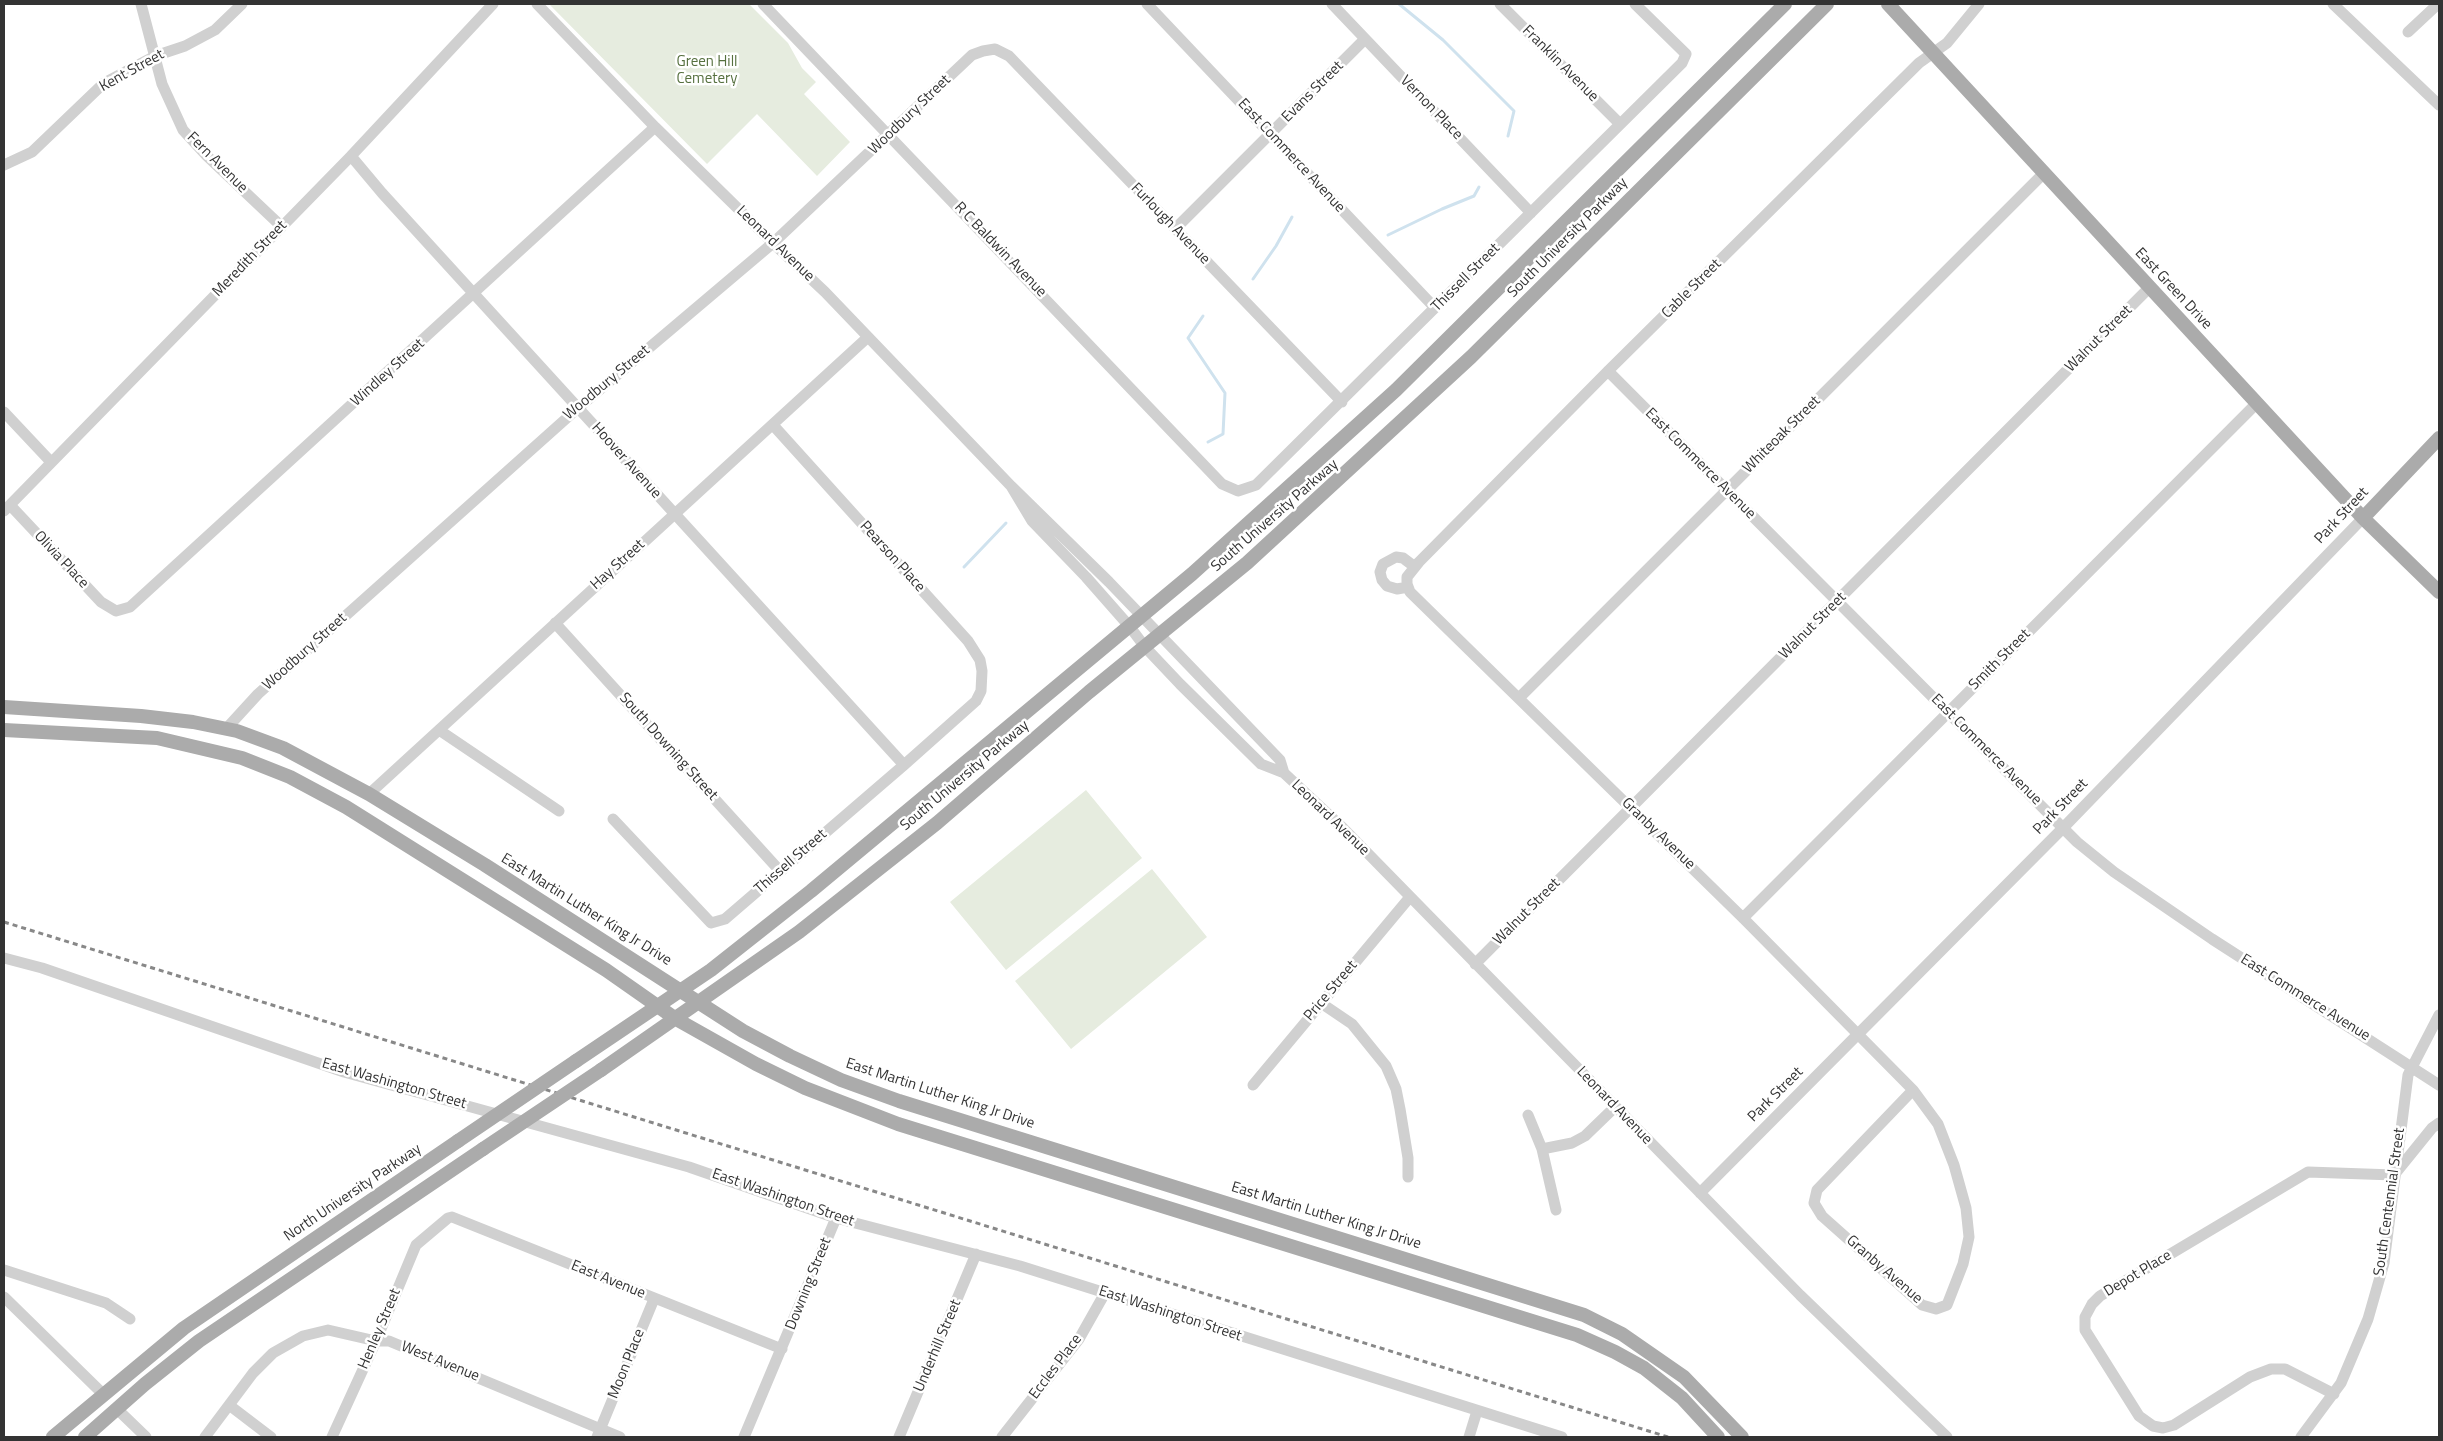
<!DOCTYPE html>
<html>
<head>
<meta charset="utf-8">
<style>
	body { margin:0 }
	#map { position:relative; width:2443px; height:1441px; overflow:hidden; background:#fff; font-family:"Titillium Web",sans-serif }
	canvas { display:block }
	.frame { position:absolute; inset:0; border:5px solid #333; pointer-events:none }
</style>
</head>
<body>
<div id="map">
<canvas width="2443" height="1441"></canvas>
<div class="frame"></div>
</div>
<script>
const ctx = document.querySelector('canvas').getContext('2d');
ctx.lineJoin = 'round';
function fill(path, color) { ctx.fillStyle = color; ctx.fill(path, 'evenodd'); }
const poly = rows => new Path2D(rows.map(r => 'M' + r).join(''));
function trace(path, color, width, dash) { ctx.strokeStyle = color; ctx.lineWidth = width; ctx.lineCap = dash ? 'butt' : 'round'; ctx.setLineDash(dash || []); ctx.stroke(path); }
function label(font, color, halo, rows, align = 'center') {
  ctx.font = font + ' "Titillium Web",sans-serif'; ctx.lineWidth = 5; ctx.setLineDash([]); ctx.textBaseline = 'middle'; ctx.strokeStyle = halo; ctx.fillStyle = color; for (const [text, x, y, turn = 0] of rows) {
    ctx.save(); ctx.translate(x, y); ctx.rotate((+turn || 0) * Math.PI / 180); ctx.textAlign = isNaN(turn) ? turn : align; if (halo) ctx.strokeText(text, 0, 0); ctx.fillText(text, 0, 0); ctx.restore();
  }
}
fill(poly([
	[549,4,749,4,788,43,802,68,816,82,804,94,850,142,817,176,757,114,707,164],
	[1086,790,1142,858,1006,970,950,902],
	[1152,869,1207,937,1071,1049,1015,981]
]), '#e6ecdf');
trace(poly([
	[1399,4,1443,40,1514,111,1508,136],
	[1388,235,1442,209,1474,196,1479,187],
	[1253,279,1276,246,1292,217],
	[1203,316,1188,338,1225,393,1223,434,1208,442],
	[964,567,1006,523]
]), '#cfe2ee', 3);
trace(poly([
	[141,4,162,84,183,130,207,156,281,226],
	[537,4,655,127,773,243,825,292,1011,486,1109,582,1280,760,1284,773],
	[763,4,1222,484,1238,491,1256,485,1682,63,1686,54,1635,4],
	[1147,4,1435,308],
	[1332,4,1531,213],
	[1500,4,1620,124],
	[2333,4,2439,105],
	[2408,32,2438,4],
	[351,156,382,193,904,765],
	[4,165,32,152,104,83,155,56,185,46,215,30,242,4],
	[1175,229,1365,39],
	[1608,371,2077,842,2114,872,2212,939,2439,1085],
	[4,412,51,462],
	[1011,486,1032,521,1086,577,1130,627,1145,647,1180,684,1261,764,1284,773,1343,828,1800,1295,1947,1437],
	[10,505,101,602,116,611,130,607,655,127],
	[4,511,351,156,493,4],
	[1408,587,1397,589,1387,586,1382,580,1380,572,1383,564,1396,557,1403,558,1415,567],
	[555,623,780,871],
	[1520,697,2044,173],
	[226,729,258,694,578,408,773,243,972,55,983,51,995,49,1009,56,1342,402],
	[439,730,559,811],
	[369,794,868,337],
	[613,819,711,923,725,919,904,765,976,701,981,691,982,671,980,660,968,641,773,425],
	[1743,918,2257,403],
	[4,958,42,968,344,1072,689,1167,836,1218,1020,1266,1562,1437],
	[1475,964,2150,287],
	[1321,1003,1352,1024,1386,1066,1396,1089,1400,1109,1408,1158,1408,1177],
	[1253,1085,1410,897],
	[1913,1090,1938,1124,1954,1165,1966,1208,1969,1237,1963,1264,1947,1305,1936,1309,1922,1305,1822,1216,1814,1203,1817,1190,1913,1090,1743,918,1410,592,1407,584,1407,577,1419,562,1608,371,1919,63,1947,43,1979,4],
	[1528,1115,1542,1149,1556,1210],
	[1542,1149,1572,1143,1585,1136,1615,1107],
	[1700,1193,2063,828,2363,518],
	[4,1270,106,1303,130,1319],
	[4,1297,103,1394],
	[2334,1394,2285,1369,2271,1369,2250,1377,2174,1425,2163,1428,2153,1426,2139,1416,2085,1330,2085,1317,2092,1304,2100,1296,2308,1172,2394,1175,2432,1128,2439,1123],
	[229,1405,271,1437],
	[117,1409,146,1437],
	[205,1437,253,1373,273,1353,303,1336,328,1330,376,1341,389,1341,620,1437],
	[332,1437,376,1341,416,1245,448,1218,452,1217,782,1349],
	[597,1437,654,1299],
	[744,1437,836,1218],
	[899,1437,976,1254],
	[1002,1437,1079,1339,1105,1293],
	[1469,1437,1477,1411],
	[2301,1437,2341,1383,2368,1319,2384,1263,2408,1075,2439,1015]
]), '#d0d0d0', 11);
trace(poly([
	[1888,4,2363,518,2439,592],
	[2363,518,2439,438],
	[4,707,141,716,193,722,237,731,283,748,369,794,485,865,743,1031,790,1056,841,1080,899,1101,1584,1315,1622,1334,1684,1377,1742,1437],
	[4,730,157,738,242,758,290,777,346,807,606,970,676,1019,756,1064,805,1088,898,1124,1577,1335,1615,1352,1644,1368,1682,1398,1718,1437],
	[576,1061,711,970,811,891,1192,574,1396,390,1785,4],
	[601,1070,799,932,937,823,1089,692,1247,563,1471,357,1827,4],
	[53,1437,184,1328,458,1141],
	[85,1437,145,1384,199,1341,483,1149]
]), '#ababab', 14);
trace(poly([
	[4,922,1668,1437]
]), '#888', 3, [5, 4]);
trace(poly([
	[458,1141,576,1061],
	[483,1149,601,1070]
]), '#ababab', 14);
label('15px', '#56703f', '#fff', [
	["Green Hill",707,62],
	["Cemetery",707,79]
]);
label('15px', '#333', '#fff', [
	["Franklin Avenue",1560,64,45],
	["Kent Street",132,71,-29],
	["Evans Street",1313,92,-45],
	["Vernon Place",1431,108,46],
	["Woodbury Street",910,115,-44],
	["East Commerce Avenue",1291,156,47],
	["Fern Avenue",217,163,45],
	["Furlough Avenue",1170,224,46],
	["South University Parkway",1568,238,-45],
	["Leonard Avenue",775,244,44],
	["R C Baldwin Avenue",1000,250,46],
	["Meredith Street",250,259,-46],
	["Thissell Street",1466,278,-45],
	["Cable Street",1692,289,-45],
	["East Green Drive",2173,289,47],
	["Walnut Street",2099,339,-45],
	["Windley Street",388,373,-42],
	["Woodbury Street",607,383,-40],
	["Whiteoak Street",1782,435,-45],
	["Hoover Avenue",626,461,48],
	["East Commerce Avenue",1700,464,45],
	["South University Parkway",1275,516,-41],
	["Park Street",2342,516,-47],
	["Pearson Place",892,557,48],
	["Olivia Place",61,560,47],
	["Hay Street",618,565,-42],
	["Walnut Street",1813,626,-45],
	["Woodbury Street",305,652,-42],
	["Smith Street",2000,660,-45],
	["South Downing Street",668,747,48],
	["East Commerce Avenue",1986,750,45],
	["South University Parkway",965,776,-40],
	["Park Street",2061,807,-46],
	["Leonard Avenue",1330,818,44],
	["Granby Avenue",1658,834,44],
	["Thissell Street",791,862,-41],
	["East Martin Luther King Jr Drive",586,910,32],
	["Walnut Street",1527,912,-45],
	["Price Street",1331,991,-50],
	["East Commerce Avenue",2305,998,32],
	["East Washington Street",394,1084,16],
	["East Martin Luther King Jr Drive",940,1094,18],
	["Park Street",1776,1095,-45],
	["Leonard Avenue",1614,1106,46],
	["North University Parkway",353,1193,-34],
	["East Washington Street",783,1198,19],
	["South Centennial Street",2390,1202,-82],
	["East Martin Luther King Jr Drive",1326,1216,17],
	["Granby Avenue",1884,1270,41],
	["Depot Place",2138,1274,-31],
	["East Avenue",608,1280,22],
	["Downing Street",809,1284,-68],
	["East Washington Street",1170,1314,18],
	["Henley Street",380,1329,-67],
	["Underhill Street",938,1346,-67],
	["West Avenue",440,1362,22],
	["Moon Place",627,1364,-68],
	["Eccles Place",1056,1367,-53]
]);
</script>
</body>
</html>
